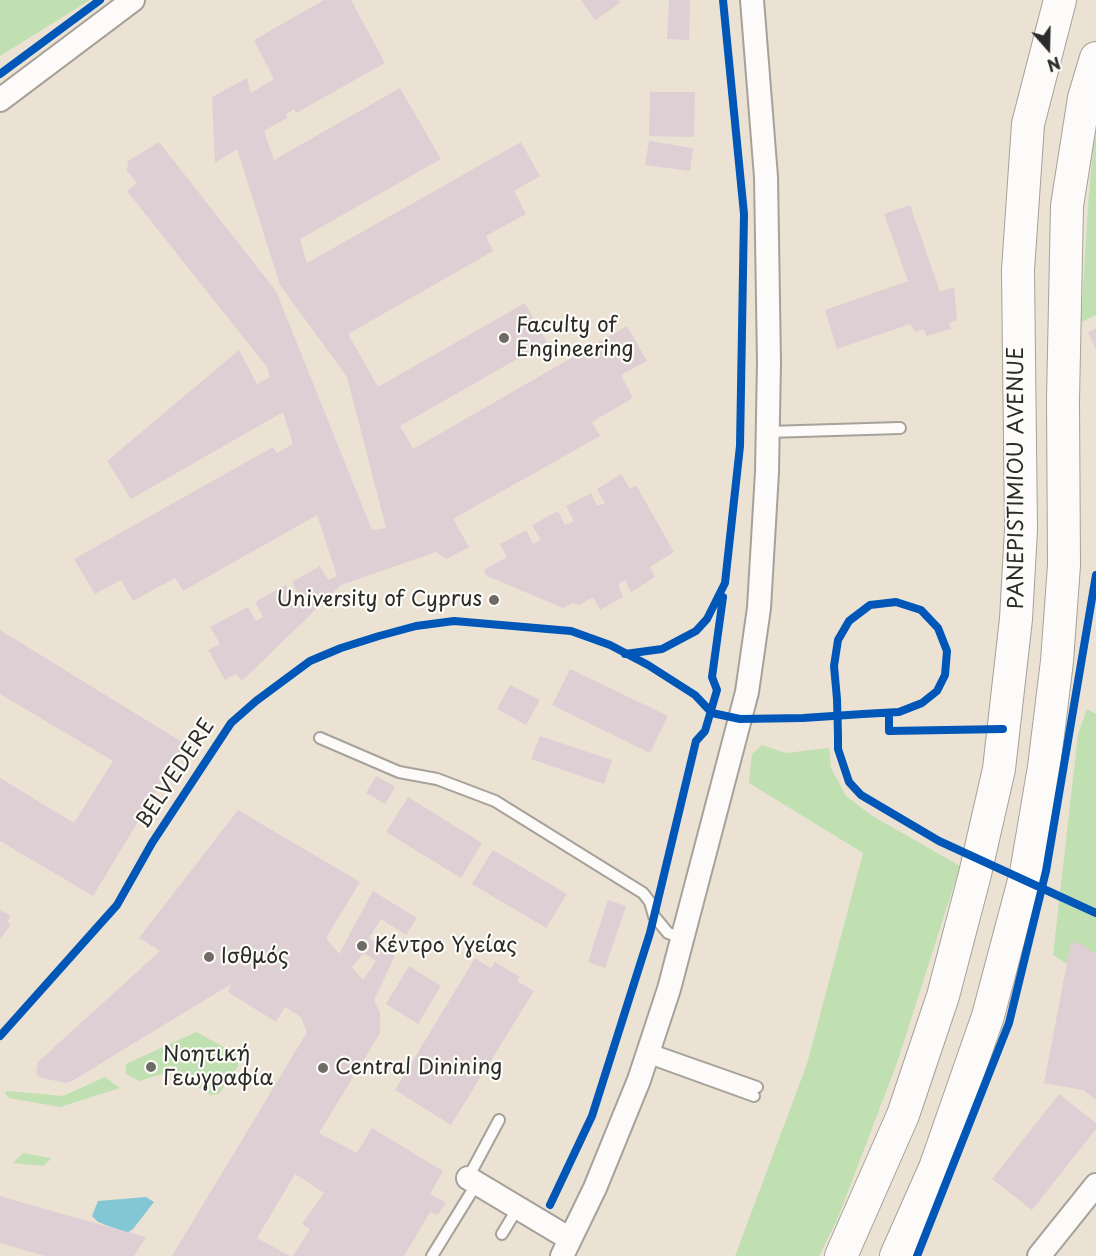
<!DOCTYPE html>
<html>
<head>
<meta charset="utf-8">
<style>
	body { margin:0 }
	#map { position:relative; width:1096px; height:1256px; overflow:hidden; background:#ebe2d4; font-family:"Playpen Sans",sans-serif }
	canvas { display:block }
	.north { position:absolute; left:1018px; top:18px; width:60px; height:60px; -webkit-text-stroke:4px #fdfcf7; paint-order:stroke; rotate:160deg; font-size:16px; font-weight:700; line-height:24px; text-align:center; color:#2b2b2b }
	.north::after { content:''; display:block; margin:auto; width:21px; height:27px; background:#2b2b2b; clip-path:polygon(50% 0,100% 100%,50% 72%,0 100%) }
</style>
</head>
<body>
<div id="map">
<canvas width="1096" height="1256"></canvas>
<div class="north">N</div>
</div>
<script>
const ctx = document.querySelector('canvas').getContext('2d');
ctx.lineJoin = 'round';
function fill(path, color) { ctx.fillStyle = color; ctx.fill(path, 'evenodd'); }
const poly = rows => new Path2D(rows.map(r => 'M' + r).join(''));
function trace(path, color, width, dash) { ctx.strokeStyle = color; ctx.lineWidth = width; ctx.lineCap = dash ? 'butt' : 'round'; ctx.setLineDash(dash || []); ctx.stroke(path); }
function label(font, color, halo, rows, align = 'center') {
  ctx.font = font + ' "Playpen Sans",sans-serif'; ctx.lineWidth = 4.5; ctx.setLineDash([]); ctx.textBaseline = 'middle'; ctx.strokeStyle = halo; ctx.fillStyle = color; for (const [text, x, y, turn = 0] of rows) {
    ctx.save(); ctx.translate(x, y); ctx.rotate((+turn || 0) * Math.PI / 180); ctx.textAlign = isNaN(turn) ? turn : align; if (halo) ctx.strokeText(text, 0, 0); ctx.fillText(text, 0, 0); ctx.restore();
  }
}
fill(poly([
	[0,0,90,0,0,56],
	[1096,112,1096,315,1081,322,1088,206],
	[1087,709,1096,714,1096,982,1053,955,1078,734],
	[762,745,786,753,829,748,831,768,846,796,871,815,960,866,898,1060,838,1218,819,1256,735,1256,807,1064,863,853,749,783,752,754],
	[196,1032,233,1052,237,1057,238,1066,219,1094,211,1095,172,1071,139,1081,126,1074,126,1064],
	[105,1077,120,1088,60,1107,9,1098,5,1093,8,1091,63,1096],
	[23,1153,50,1158,51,1159,43,1166,13,1163]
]), '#c0e0b2');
fill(poly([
	[146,1197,154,1202,133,1229,127,1233,98,1222,92,1216,98,1201]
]), '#83c7d4');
fill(poly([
	[324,0,351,0,385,63,296,113,294,109,286,115,287,118,264,131,274,160,400,88,441,159,300,239,307,263,521,142,540,176,514,191,526,214,486,236,493,251,348,334,378,387,525,303,547,342,400,426,413,449,627,326,647,361,621,375,633,398,592,422,600,436,453,519,469,547,447,559,436,552,341,585,242,681,236,674,225,680,208,650,220,644,210,627,248,607,256,621,263,617,255,602,286,585,294,600,300,597,292,582,320,566,328,580,337,576,317,515,183,591,175,578,133,601,121,580,95,594,74,559,273,447,277,453,293,444,283,412,131,499,107,461,239,350,257,384,270,377,267,367,127,191,137,183,127,171,128,161,159,142,276,291,372,530,386,528,347,377,280,285,237,149,215,163,212,97,247,78,251,93,274,79,254,40],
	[581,0,619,0,620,3,595,20],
	[669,0,690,0,689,40,667,39],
	[650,92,695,92,694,137,649,136],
	[649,141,693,148,690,171,645,165],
	[910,205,940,292,954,287,957,320,949,323,951,329,927,336,923,329,915,332,910,324,837,349,825,310,908,281,884,214],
	[1096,328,1096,350,1088,332],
	[621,474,630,489,636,485,674,552,650,567,655,577,631,592,625,580,618,584,623,597,600,610,593,597,579,605,573,603,563,608,487,576,484,570,507,557,500,544,526,530,533,544,541,540,532,525,558,511,565,525,574,521,566,506,591,493,597,506,605,503,597,489],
	[0,630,185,744,93,896,0,841,0,778,74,823,113,761,0,694],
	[570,669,668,716,650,753,552,705],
	[510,685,540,700,526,725,497,709],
	[540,736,612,760,604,784,531,759],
	[376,776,395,787,385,804,366,793],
	[408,797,482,843,461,878,386,832],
	[238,810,360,882,326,938,339,954,373,891,417,918,406,935,381,919,369,938,395,956,374,1000,380,1013,380,1033,319,1133,357,1153,372,1128,443,1171,430,1194,446,1203,438,1215,430,1212,404,1256,293,1256,310,1229,302,1224,324,1193,295,1174,257,1238,290,1256,172,1256,307,1032,301,1017,285,1007,276,1022,228,992,231,984,72,1081,66,1083,42,1078,36,1074,38,1062,160,951,139,938],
	[364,953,376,961,363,980,352,967],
	[493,850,567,894,546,928,472,884],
	[608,900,626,906,605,968,588,962],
	[0,910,11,916,7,922,11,924,0,940],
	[1071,942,1083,945,1096,955,1096,1100,1083,1090,1044,1083],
	[475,958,491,968,495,962,520,977,517,981,534,991,451,1125,395,1090],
	[409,966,441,986,418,1024,386,1004],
	[1059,1094,1096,1123,1096,1129,1032,1210,992,1179],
	[0,1196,34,1206,146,1237,134,1256,45,1256,0,1243]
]), '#decfd4');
const lane = poly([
	[768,432,900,428],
	[320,738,399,772,437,779,495,801,643,893,650,902,654,916,668,933,683,938],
	[649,1049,757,1087],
	[646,1057,754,1096],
	[468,1178,499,1120],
	[502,1234,517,1209],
	[432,1256,477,1183]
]);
const street = poly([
	[0,100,133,0],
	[468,1178,570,1239],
	[562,1256,595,1188,639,1080,669,989,747,692,759,608,767,472,769,362,766,177,752,0],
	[1039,1256,1096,1185]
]);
const secondary = poly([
	[841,1256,903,1115,943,996,975,874,999,769,1016,619,1021,530,1018,270,1028,124,1060,0],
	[896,1256,935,1168,988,1016,1026,873,1044,767,1057,661,1064,565,1063,400,1067,206,1084,98,1096,58]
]);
trace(lane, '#a6a199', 14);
trace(street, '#a6a199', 26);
trace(secondary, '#a6a199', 34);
trace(lane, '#fcfbf9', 10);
trace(street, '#fcfbf9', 22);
trace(secondary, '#fcfbf9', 32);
trace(poly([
	[0,74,100,0],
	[625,654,662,649,696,631,707,619,725,583,740,446,744,214,723,0],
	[712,713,740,719,803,718,863,714,899,712,922,703,937,691,945,675,947,651,938,628,921,610,896,602,870,605,849,621,838,640,834,666,837,699,838,735,838,749,849,782,861,795,939,841,1096,913],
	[889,713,889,731,1003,729],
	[0,1036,117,905,152,843,231,723,256,701,310,661,341,648,379,636,416,626,454,621,571,631,610,645,648,665,695,695,712,713],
	[550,1205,592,1116,650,933,696,741,705,731,717,690,712,677,723,597],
	[917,1256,1009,1023,1046,871,1096,575]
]), '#0057b8', 8);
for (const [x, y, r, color] of [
	[504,338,6,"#6e6b66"],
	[494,600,6,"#6e6b66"],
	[362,946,6,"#6e6b66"],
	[209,957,6,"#6e6b66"],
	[151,1067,6,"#6e6b66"],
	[323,1068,6,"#6e6b66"]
]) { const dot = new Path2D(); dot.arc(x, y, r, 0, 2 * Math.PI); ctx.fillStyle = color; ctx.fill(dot); trace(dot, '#fdfcf7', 2); }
label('21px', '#2b2b2b', '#fdfcf7', [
	["Faculty of",516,326],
	["Engineering",516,350],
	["University of Cyprus",482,600,"right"],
	["Κέντρο Υγείας",374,946],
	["Ισθμός",221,957],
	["Νοητική",163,1055],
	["Γεωγραφία",163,1079],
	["Central Dinining",335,1068]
], 'left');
label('21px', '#2b2b2b', '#fdfcf7', [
	["PANEPISTIMIOU AVENUE",1017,478,-90],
	["BELVEDERE",176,774,-57]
]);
</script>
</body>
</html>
